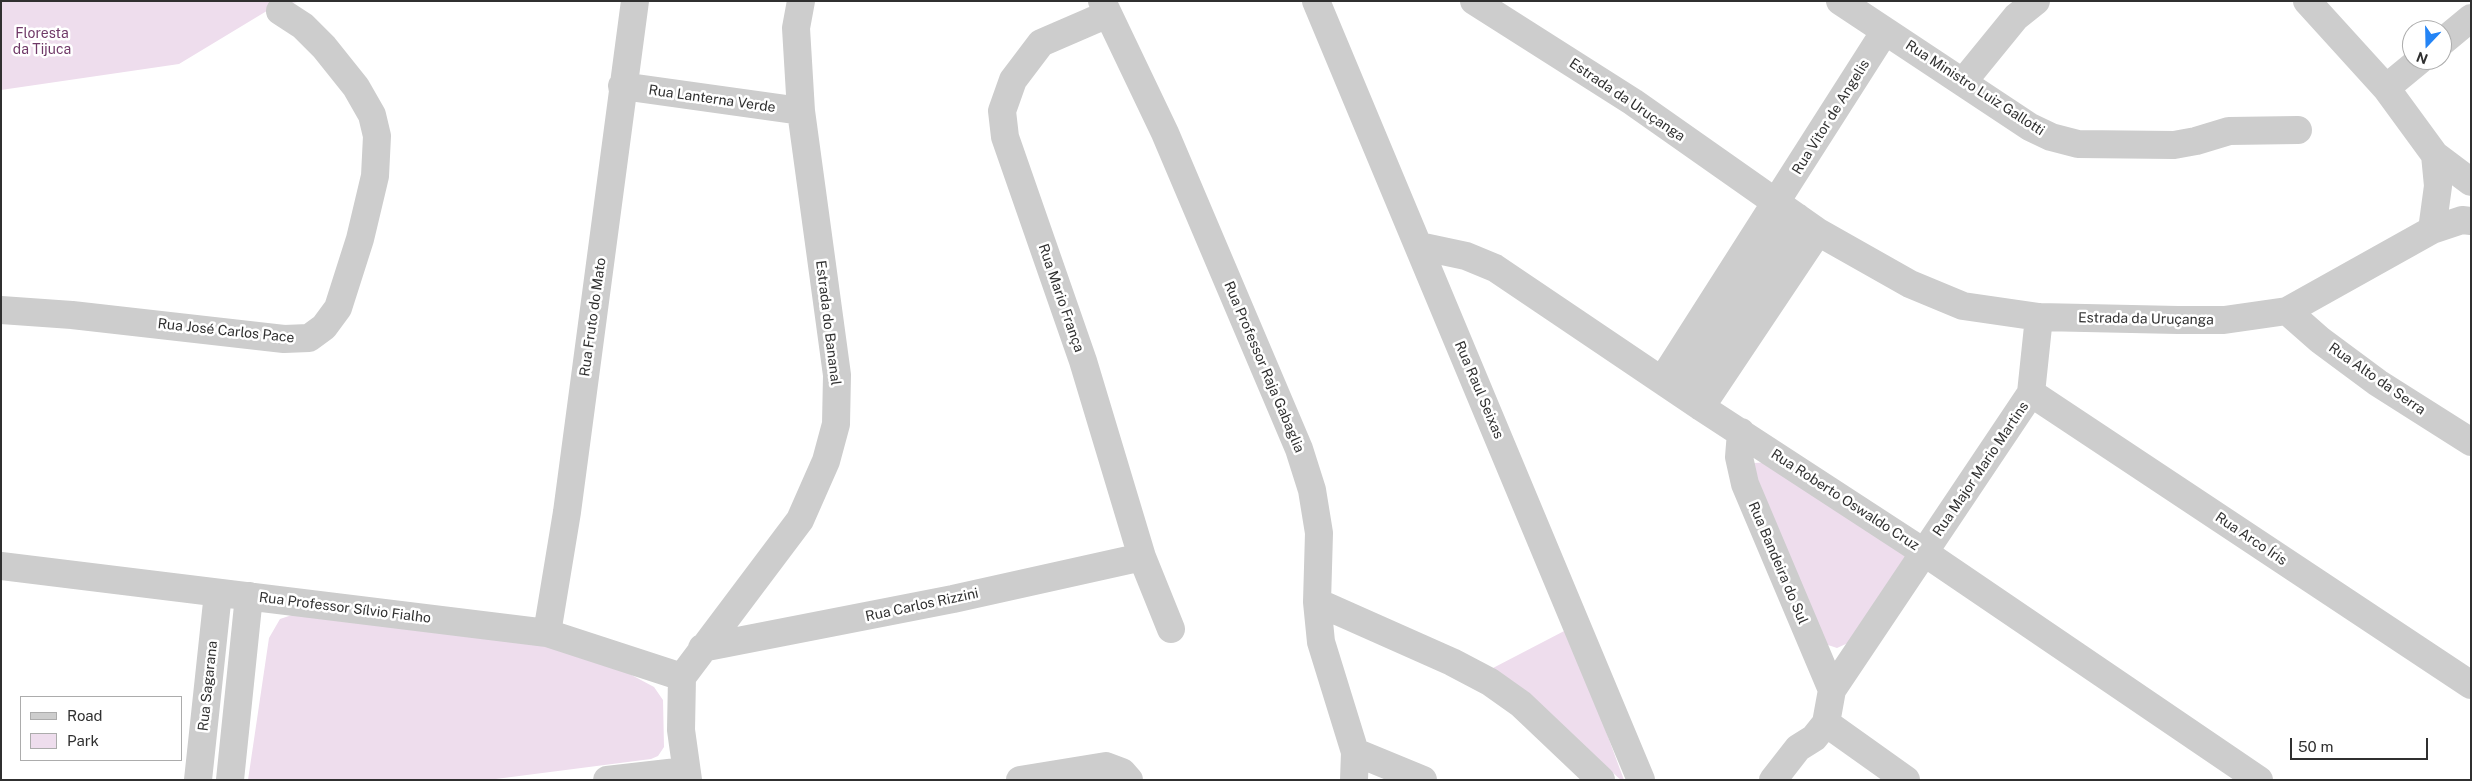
<!DOCTYPE html>
<html>
<head>
<meta charset="utf-8">
<style>
	body { margin:0 }
	#map { position:relative; width:2472px; height:781px; overflow:hidden; background:#fff; font-family:"Public Sans",sans-serif }
	canvas { display:block }
	.frame { position:absolute; inset:0; border:2px solid #303030; pointer-events:none }
	.legend { position:absolute; left:20px; top:696px; width:162px; height:65px; box-sizing:border-box; background:#fff; border:1px solid #acacac; margin:0; padding:6px 9px; list-style:none; font-size:15px; color:#303030 }
	.legend li { display:flex; align-items:center; gap:10px; height:25px }
	.legend b { width:25px; border:1px solid #acacac }
	.north { position:absolute; left:2402px; top:20px; width:50px; height:50px; box-sizing:border-box; background:#fff; border:1px solid #acacac; border-radius:50%; rotate:201deg; font-size:14px; font-weight:700; line-height:20px; text-align:center; color:#303030 }
	.north::after { content:''; display:block; margin:auto; width:18px; height:22px; background:#2484f5; clip-path:polygon(50% 0,100% 100%,50% 72%,0 100%) }
	.scale { position:absolute; left:2290px; top:738px; width:138px; height:22px; box-sizing:border-box; border:2px solid #303030; border-top:0; padding-left:6px; font-size:15px; line-height:18px; white-space:nowrap; color:#303030; -webkit-text-stroke:4px #fff; paint-order:stroke }
</style>
</head>
<body>
<div id="map">
<canvas width="2472" height="781"></canvas>
<div class="frame"></div>
<ul class="legend">
<li><b style="height:6px;background:#cdcdcd"></b>Road</li>
<li><b style="height:14px;background:#eedded"></b>Park</li>
</ul>
<div class="north">N</div>
<div class="scale">50 m</div>
</div>
<script>
const ctx = document.querySelector('canvas').getContext('2d');
ctx.lineJoin = 'round';
function fill(path, color) { ctx.fillStyle = color; ctx.fill(path, 'evenodd'); }
const poly = rows => new Path2D(rows.map(r => 'M' + r).join(''));
function trace(path, color, width, dash) { ctx.strokeStyle = color; ctx.lineWidth = width; ctx.lineCap = dash ? 'butt' : 'round'; ctx.setLineDash(dash || []); ctx.stroke(path); }
function label(font, color, halo, rows, align = 'center') {
  ctx.font = font + ' "Public Sans",sans-serif'; ctx.lineWidth = 5; ctx.setLineDash([]); ctx.textBaseline = 'middle'; ctx.strokeStyle = halo; ctx.fillStyle = color; for (const [text, x, y, turn = 0] of rows) {
    ctx.save(); ctx.translate(x, y); ctx.rotate((+turn || 0) * Math.PI / 180); ctx.textAlign = isNaN(turn) ? turn : align; if (halo) ctx.strokeText(text, 0, 0); ctx.fillText(text, 0, 0); ctx.restore();
  }
}
fill(poly([
	[1,1,303,1,275,6,179,64,1,90],
	[1770,462,1906,552,1904,562,1848,643,1837,648,1825,644,1750,480,1754,463],
	[292,615,533,641,626,672,654,687,663,700,664,747,658,756,651,759,488,780,248,780,269,638,280,619],
	[1568,629,1624,780,1621,780,1493,668]
]), '#eedded');
trace(poly([
	[1102,1,1165,133,1299,449,1312,490,1319,533,1317,602,1321,642,1355,752,1354,780],
	[1316,1,1641,780],
	[1474,1,1633,102,1818,232,1910,284,1963,306,2039,317,2178,320,2224,320,2287,311,2432,230,2462,220,2471,221],
	[1840,1,2030,127,2051,137,2078,144,2174,145,2196,141,2229,131,2298,130],
	[2307,1,2386,88,2435,155,2471,182],
	[1108,14,1041,43,1013,80,1002,111,1005,137,1083,361,1142,557,1171,629],
	[2442,42,2471,18],
	[1963,82,2016,17,2036,1],
	[622,86,801,111],
	[2386,88,2420,60],
	[2432,230,2438,186,2435,155],
	[1419,246,1466,256,1495,268,1701,407,1925,553,2259,780],
	[1,310,72,315,284,339,309,338,324,327,338,308,360,239,375,176,377,136,372,115,356,87,324,47,303,26,280,11],
	[2287,311,2320,340,2378,383,2471,442],
	[1663,379,1885,31],
	[1681,392,1797,217],
	[2031,393,2471,685],
	[1701,407,1818,232],
	[1741,432,1739,457,1745,484,1832,690],
	[1,566,547,633,682,677],
	[1317,602,1452,662,1490,682,1521,704,1601,780],
	[547,633,567,512,635,1],
	[702,648,953,599,1142,557],
	[1826,723,1906,780],
	[1355,752,1423,780],
	[198,780,218,593],
	[230,780,249,596],
	[607,780,686,771],
	[688,780,681,730,682,677,800,520,826,461,836,424,837,375,801,111,796,28,801,1],
	[1020,780,1106,766,1122,772,1129,780],
	[1773,780,1798,748,1814,738,1826,723,1832,690,2031,393,2039,317]
]), '#cdcdcd', 28);
label('14px', '#703968', '#fff', [
	["Floresta",42,34],
	["da Tijuca",42,50]
]);
label('14px', '#303030', '#fff', [
	["Rua Ministro Luiz Gallotti",1975,88,33],
	["Rua Lanterna Verde",712,99,8],
	["Estrada da Uruçanga",1627,100,34],
	["Rua Vitor de Angelis",1831,117,-58],
	["Rua Mario França",1061,298,71],
	["Rua Fruto do Mato",593,317,-82],
	["Estrada da Uruçanga",2146,319,1],
	["Estrada do Bananal",828,323,83],
	["Rua José Carlos Pace",226,331,6],
	["Rua Professor Raja Gabaglia",1264,367,67],
	["Rua Alto da Serra",2377,379,35],
	["Rua Raul Seixas",1479,390,67],
	["Rua Major Mario Martins",1981,469,-56],
	["Rua Roberto Oswaldo Cruz",1845,500,33],
	["Rua Arco Íris",2251,539,34],
	["Rua Bandeira do Sul",1778,563,67],
	["Rua Carlos Rizzini",922,605,-12],
	["Rua Professor Sílvio Fialho",345,608,7],
	["Rua Sagarana",208,686,-84]
]);
</script>
</body>
</html>
